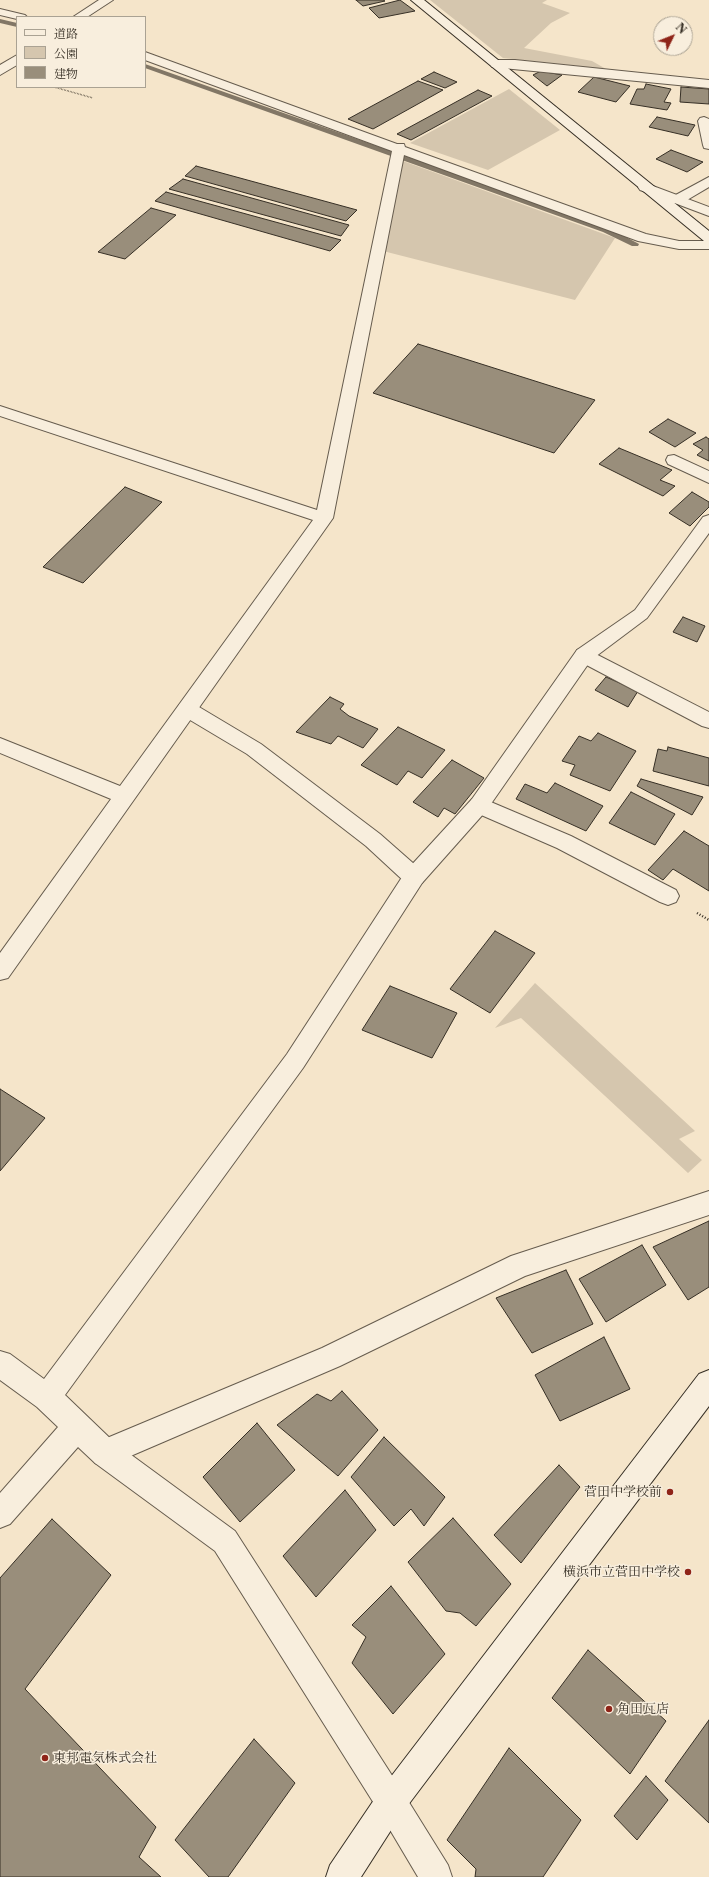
<!DOCTYPE html>
<html>
<head>
<meta charset="utf-8">
<style>
	body { margin:0 }
	#map { position:relative; width:709px; height:1877px; overflow:hidden; background:#f5e5ca; font-family:"Libre Caslon Text","Noto Serif JP",serif }
	canvas { display:block }
	.legend { position:absolute; left:16px; top:16px; width:130px; height:72px; box-sizing:border-box; background:#f8eedd; border:1px solid #aaa293; margin:0; padding:5px 7px; list-style:none; font-size:12px; color:#362f25 }
	.legend li { display:flex; align-items:center; gap:8px; height:20px }
	.legend b { width:20px; border:1px solid #aaa293 }
	.north { position:absolute; left:653px; top:16px; width:40px; height:40px; box-sizing:border-box; background:#f8eedd; border:1px solid #aaa293; border-radius:50%; rotate:47deg; font-size:11px; font-weight:700; line-height:16px; text-align:center; color:#362f25 }
	.north::after { content:''; display:block; margin:auto; width:14px; height:18px; background:#8f2418; clip-path:polygon(50% 0,100% 100%,50% 72%,0 100%) }
</style>
</head>
<body>
<div id="map">
<canvas width="709" height="1877"></canvas>
<ul class="legend">
<li><b style="height:5px;background:#f8eedd"></b>道路</li>
<li><b style="height:11px;background:#d5c6ae"></b>公園</li>
<li><b style="height:11px;background:#998e7b"></b>建物</li>
</ul>
<div class="north">N</div>
</div>
<script>
const ctx = document.querySelector('canvas').getContext('2d');
ctx.lineJoin = 'round';
function fill(path, color) { ctx.fillStyle = color; ctx.fill(path, 'evenodd'); }
const poly = rows => new Path2D(rows.map(r => 'M' + r).join(''));
function trace(path, color, width, dash) { ctx.strokeStyle = color; ctx.lineWidth = width; ctx.lineCap = dash ? 'butt' : 'round'; ctx.setLineDash(dash || []); ctx.stroke(path); }
function label(font, color, halo, rows, align = 'center') {
  ctx.font = font + ' "Libre Caslon Text","Noto Serif JP",serif'; ctx.lineWidth = 3; ctx.setLineDash([]); ctx.textBaseline = 'middle'; ctx.strokeStyle = halo; ctx.fillStyle = color; for (const [text, x, y, turn = 0] of rows) {
    ctx.save(); ctx.translate(x, y); ctx.rotate((+turn || 0) * Math.PI / 180); ctx.textAlign = isNaN(turn) ? turn : align; if (halo) ctx.strokeText(text, 0, 0); ctx.fillText(text, 0, 0); ctx.restore();
  }
}
fill(poly([
	[430,0,547,0,542,3,570,13,551,23,524,48,592,61,606,69,503,58],
	[509,89,560,130,488,170,410,143],
	[403,161,615,238,575,300,383,251],
	[535,983,695,1131,679,1139,702,1160,688,1173,521,1018,495,1028]
]), '#d5c6ae');
fill(poly([
	[0,19,17,23,17,27,0,23,0,19],
	[145,64,609,228,639,244,638,246,632,246,603,232,145,68,145,64]
]), '#827766');
const building = poly([
	[356,0,383,0,385,1,363,6,356,0],
	[400,0,415,11,379,18,369,8,400,0],
	[541,71,562,75,547,86,533,75,541,71],
	[434,72,457,82,445,88,421,79,434,72],
	[594,77,630,86,616,102,578,92,594,77],
	[418,81,443,90,373,129,348,119,418,81],
	[646,84,671,89,664,102,671,103,667,110,630,104,637,89,644,89,646,84],
	[681,87,709,89,709,104,680,102,681,87],
	[478,90,492,96,411,140,397,134,478,90],
	[657,117,695,125,688,136,649,127,657,117],
	[671,150,703,162,687,172,656,159,671,150],
	[196,166,357,210,346,221,185,176,196,166],
	[183,179,349,225,341,236,169,189,183,179],
	[166,192,341,240,330,251,155,201,166,192],
	[151,208,176,215,125,259,98,252,151,208],
	[418,344,595,400,554,453,373,393,418,344],
	[668,419,696,433,675,447,649,432,668,419],
	[706,437,709,439,709,461,697,455,703,450,693,444,706,437],
	[619,448,672,470,660,480,675,486,663,496,599,464,619,448],
	[125,487,162,502,83,583,43,567,125,487],
	[692,492,709,502,709,507,690,526,669,513,692,492],
	[683,617,705,626,697,642,673,632,683,617],
	[606,677,638,691,628,707,595,690,606,677],
	[330,697,344,704,340,709,349,716,378,729,363,748,338,736,331,744,296,732,330,697],
	[398,727,445,750,422,778,408,771,397,785,361,765,398,727],
	[598,733,636,751,610,791,570,775,575,765,562,761,579,736,591,741,598,733],
	[668,747,709,758,709,786,653,771,658,749,667,751,668,747],
	[452,760,484,778,455,814,444,808,438,817,413,802,452,760],
	[641,779,703,797,692,815,637,786,641,779],
	[555,783,603,806,586,831,516,799,525,784,547,793,555,783],
	[631,792,675,814,655,845,609,823,631,792],
	[684,831,709,846,709,891,673,869,663,880,648,870,684,831],
	[495,931,535,953,490,1013,450,989,495,931],
	[390,986,457,1013,432,1058,362,1030,390,986],
	[0,1089,45,1118,0,1171,0,1089],
	[709,1221,709,1287,688,1300,653,1247,709,1221],
	[642,1245,666,1285,606,1322,579,1279,642,1245],
	[566,1270,593,1324,532,1353,496,1298,566,1270],
	[604,1337,630,1389,560,1421,535,1375,604,1337],
	[342,1391,378,1430,338,1476,277,1425,317,1394,331,1401,342,1391],
	[257,1423,295,1470,240,1522,203,1477,257,1423],
	[384,1437,445,1497,424,1526,411,1509,394,1526,351,1477,384,1437],
	[559,1465,580,1487,521,1563,494,1535,559,1465],
	[345,1490,376,1530,316,1597,283,1556,345,1490],
	[453,1518,511,1584,476,1626,460,1613,446,1611,408,1562,453,1518],
	[52,1519,111,1575,25,1689,156,1827,139,1857,161,1877,0,1877,0,1578,52,1519],
	[391,1586,445,1654,393,1714,352,1663,366,1637,352,1625,391,1586],
	[588,1650,666,1721,630,1774,552,1698,588,1650],
	[709,1720,709,1823,665,1781,709,1720],
	[254,1739,295,1783,228,1877,209,1877,175,1840,254,1739],
	[509,1748,581,1820,543,1877,475,1877,476,1869,447,1840,509,1748],
	[646,1776,668,1800,637,1840,614,1816,646,1776]
]);
fill(building, '#998e7b');
trace(building, '#362f25', 1);
const lane = poly([
	[704,117,709,119,709,149,704,148,703,145,698,121,700,118,704,117],
	[709,177,709,187,682,203,672,203,670,200,672,197,709,177],
	[674,455,709,471,709,483,668,464,666,460,668,456,674,455],
	[584,648,709,712,709,728,702,726,577,660,575,655,577,650,584,648],
	[187,702,194,704,261,744,380,834,422,871,425,877,422,883,414,886,406,883,366,846,247,754,180,714,177,709,180,704,187,702],
	[479,797,571,836,676,890,679,896,676,902,668,905,660,902,557,848,472,811,469,805,472,799,479,797],
	[709,1191,709,1215,525,1276,340,1366,105,1467,95,1463,91,1453,95,1443,322,1348,511,1256,709,1191]
]);
const street = poly([
	[99,0,113,0,87,17,73,17,99,0],
	[0,9,25,15,27,17,17,17,17,19,0,15,0,9],
	[145,52,397,144,404,144,405,147,646,234,679,241,709,241,709,249,679,249,638,241,404,155,333,518,8,978,0,980,0,953,111,799,0,753,0,738,120,786,313,520,0,416,0,406,317,510,392,151,145,60,145,52],
	[17,55,17,65,0,75,0,65,17,55],
	[496,60,515,60,709,80,709,88,492,67,490,64,492,61,496,60],
	[645,183,709,207,709,216,640,190,638,187,640,184,645,183],
	[709,515,709,533,647,618,591,660,486,811,422,883,303,1068,65,1395,115,1443,235,1531,402,1791,448,1865,452,1877,418,1877,380,1813,215,1551,95,1463,78,1447,10,1524,0,1528,0,1493,58,1427,37,1407,0,1380,0,1351,10,1354,44,1379,287,1054,406,871,472,799,577,650,635,610,703,517,709,515]
]);
const secondary = poly([
	[411,0,424,0,709,231,709,242,704,241,411,0],
	[709,1370,709,1406,402,1813,361,1877,326,1877,330,1865,380,1791,699,1374,709,1370]
]);
trace(lane, '#665c4e', 2);
trace(street, '#665c4e', 2);
trace(secondary, '#362f25', 2);
trace(poly([
	[54,87,93,98]
]), '#362f25', 1.5, [0.5, 1]);
trace(poly([
	[697,913,709,920]
]), '#362f25', 2.5, [1, 2]);
fill(lane, '#f8eedd');
fill(street, '#f8eedd');
fill(secondary, '#f8eedd');
for (const [x, y, r, color] of [
	[670,1492,4,"#8f2418"],
	[688,1572,4,"#8f2418"],
	[609,1709,4,"#8f2418"],
	[45,1758,4,"#8f2418"]
]) { const dot = new Path2D(); dot.arc(x, y, r, 0, 2 * Math.PI); ctx.fillStyle = color; ctx.fill(dot); trace(dot, '#f8eedd', 1.5); }
label('13px', '#362f25', '#f8eedd', [
	["菅田中学校前",662,1492],
	["横浜市立菅田中学校",680,1572],
	["角田瓦店",617,1709,"left"],
	["東邦電気株式会社",53,1758,"left"]
], 'right');
</script>
</body>
</html>
